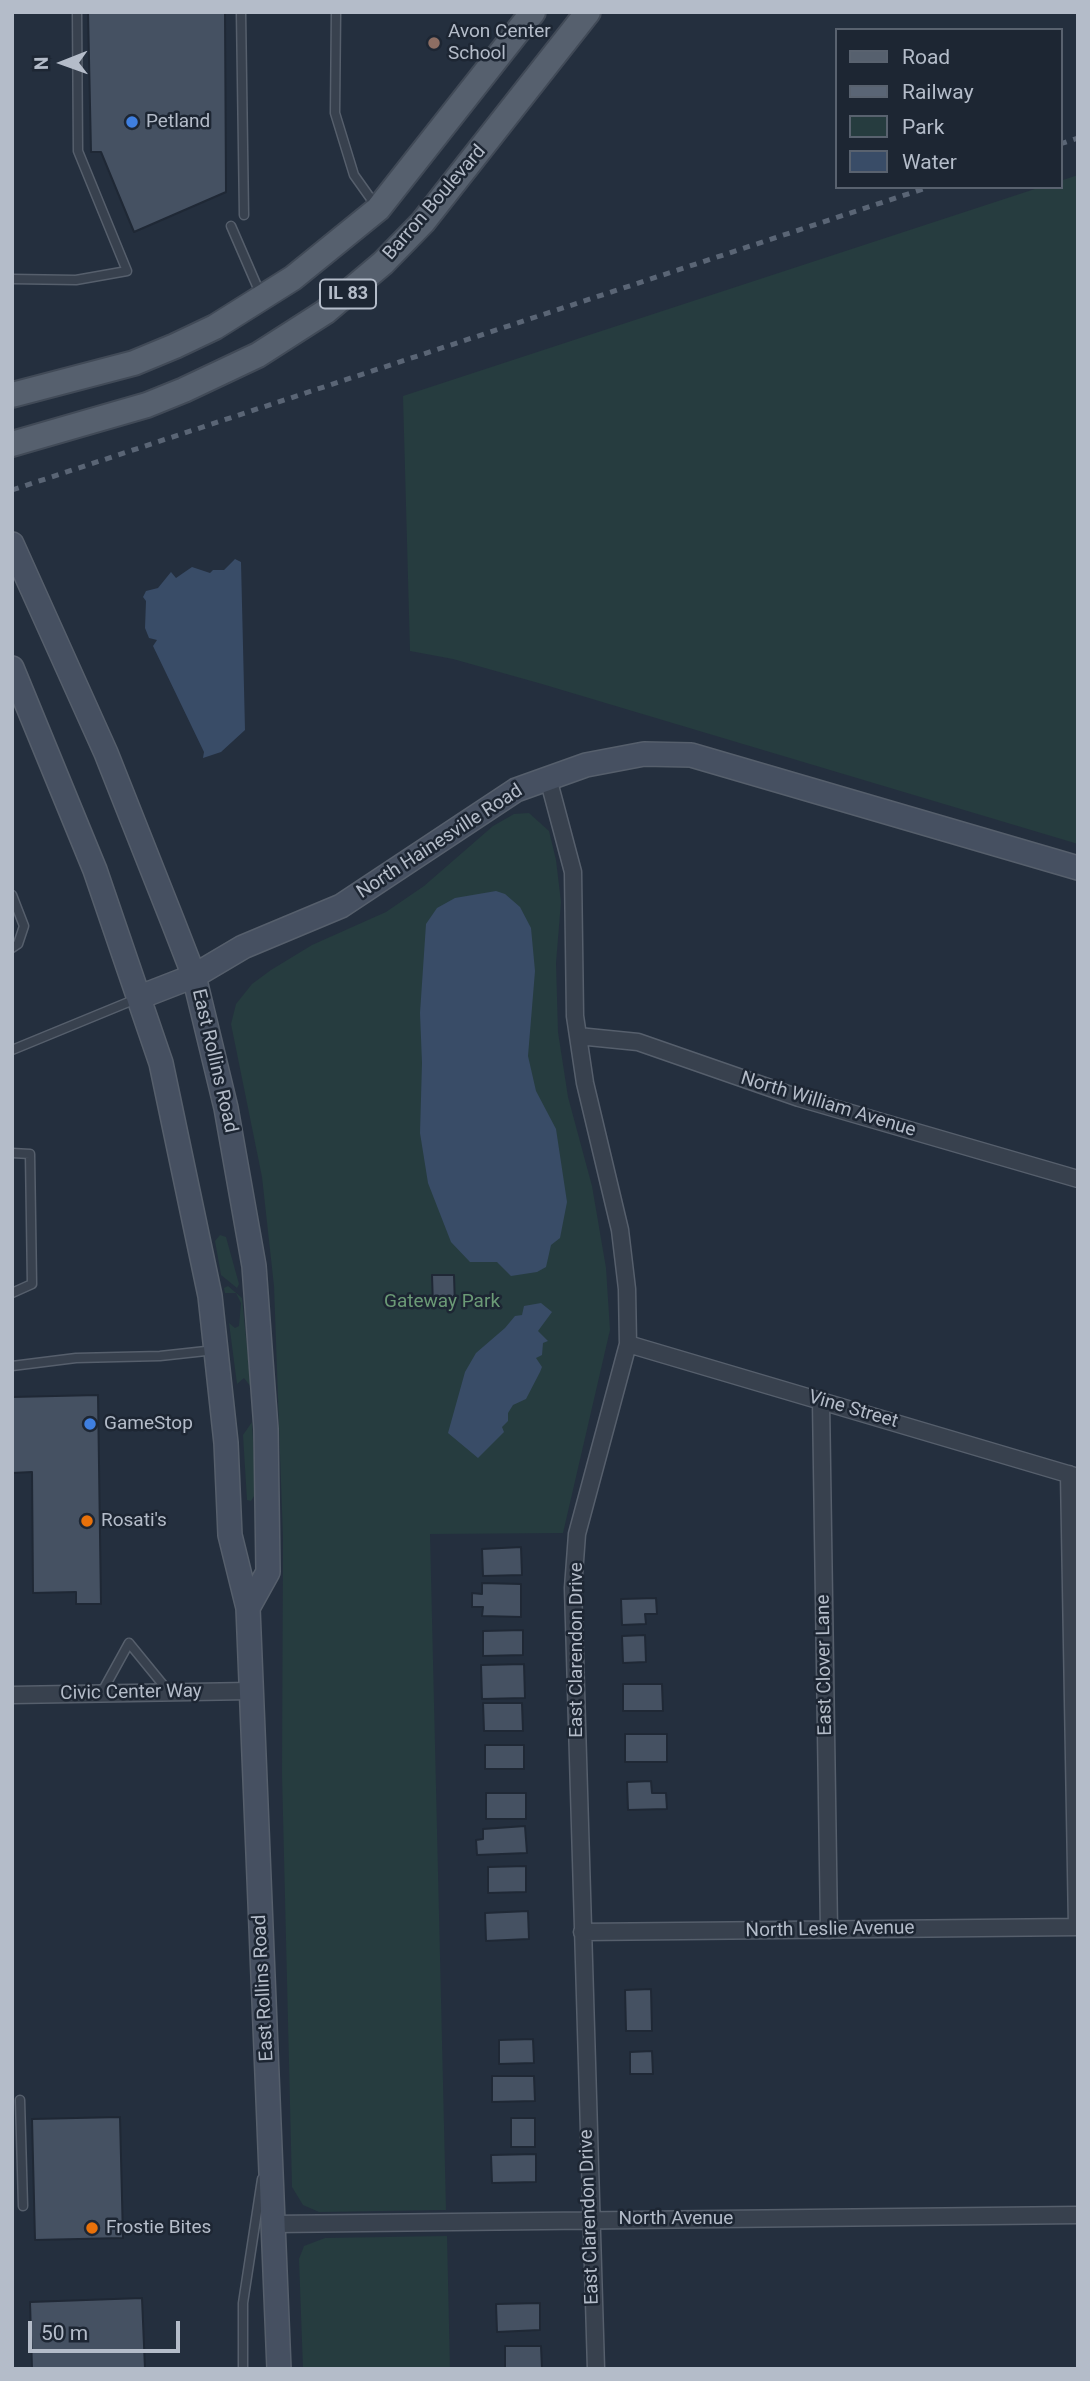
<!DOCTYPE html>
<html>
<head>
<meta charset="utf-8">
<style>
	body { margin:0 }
	#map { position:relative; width:1090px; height:2381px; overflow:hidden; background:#242f3e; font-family:Roboto,sans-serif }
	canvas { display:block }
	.frame { position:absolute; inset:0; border:14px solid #b4bcc9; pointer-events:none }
	.legend { position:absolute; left:835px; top:28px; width:228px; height:161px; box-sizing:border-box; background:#1d2633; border:2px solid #59626f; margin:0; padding:9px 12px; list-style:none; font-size:21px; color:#b4bcc9 }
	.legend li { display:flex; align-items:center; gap:14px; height:35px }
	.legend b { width:35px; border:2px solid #59626f }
	.north { position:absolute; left:28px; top:28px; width:70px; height:70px; -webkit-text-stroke:5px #1d2633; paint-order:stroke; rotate:269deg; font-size:19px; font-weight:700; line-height:28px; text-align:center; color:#b4bcc9 }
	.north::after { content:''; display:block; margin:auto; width:24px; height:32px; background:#b4bcc9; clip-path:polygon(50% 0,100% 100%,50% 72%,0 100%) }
	.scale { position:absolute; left:28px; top:2321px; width:152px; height:32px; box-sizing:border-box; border:4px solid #b4bcc9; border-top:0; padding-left:9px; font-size:21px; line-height:24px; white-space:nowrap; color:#b4bcc9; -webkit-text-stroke:5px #1d2633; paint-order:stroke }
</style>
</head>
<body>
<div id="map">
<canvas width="1090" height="2381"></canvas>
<div class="frame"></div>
<ul class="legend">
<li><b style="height:9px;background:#56606e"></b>Road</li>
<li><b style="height:9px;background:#5a6575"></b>Railway</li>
<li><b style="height:19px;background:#263c3f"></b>Park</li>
<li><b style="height:19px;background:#394c67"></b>Water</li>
</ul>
<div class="north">N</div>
<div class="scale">50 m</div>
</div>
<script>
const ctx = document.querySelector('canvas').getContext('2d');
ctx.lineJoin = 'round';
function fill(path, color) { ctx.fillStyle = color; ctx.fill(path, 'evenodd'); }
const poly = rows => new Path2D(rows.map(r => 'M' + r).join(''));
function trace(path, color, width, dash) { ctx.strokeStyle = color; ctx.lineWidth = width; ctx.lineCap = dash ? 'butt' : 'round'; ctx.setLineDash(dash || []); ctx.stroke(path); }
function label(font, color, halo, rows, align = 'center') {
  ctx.font = font + ' Roboto,sans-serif'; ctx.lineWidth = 5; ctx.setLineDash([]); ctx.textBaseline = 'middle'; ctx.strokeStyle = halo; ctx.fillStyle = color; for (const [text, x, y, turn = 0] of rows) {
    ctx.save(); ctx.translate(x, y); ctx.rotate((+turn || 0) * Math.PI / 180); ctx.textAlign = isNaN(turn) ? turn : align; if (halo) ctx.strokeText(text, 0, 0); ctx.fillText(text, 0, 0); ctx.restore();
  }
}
fill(poly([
	[1078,175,1078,844,542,684,453,659,410,651,403,396,1041,187,1060,187,1060,181],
	[529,813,549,831,556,860,561,902,556,963,558,1032,568,1097,592,1186,606,1268,610,1330,563,1533,430,1534,446,2210,319,2212,303,2205,292,2187,282,1774,283,1538,274,1286,262,1177,231,1024,236,1004,252,984,271,970,312,945,386,912,424,886,493,826,514,814],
	[220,1235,226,1237,239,1284,237,1288,221,1275,215,1241],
	[228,1286,242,1298,251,1387,244,1378,237,1384,229,1323,235,1328,239,1326,241,1303,236,1293,225,1293,224,1288],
	[252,1422,256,1493,251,1501,247,1500,243,1435],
	[447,2236,450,2369,303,2369,299,2259,304,2246,325,2238]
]), '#263c3f');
fill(poly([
	[235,559,241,562,245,730,221,752,203,758,204,752,153,646,157,640,149,638,145,628,146,601,143,597,146,591,158,588,171,572,176,578,192,567,210,573,213,570,224,570],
	[496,891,505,894,520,907,531,928,535,971,528,1056,536,1091,556,1129,567,1202,560,1238,551,1245,546,1267,537,1272,511,1276,497,1262,470,1262,451,1242,428,1183,420,1133,422,1063,420,1013,426,924,437,908,455,898],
	[541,1303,552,1312,538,1331,548,1341,543,1343,542,1355,536,1358,542,1367,540,1372,526,1399,513,1405,508,1413,508,1421,502,1427,504,1432,478,1458,448,1433,465,1372,476,1353,505,1328,515,1316,522,1315,524,1306]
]), '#394c67');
const building = poly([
	[88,12,225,12,226,192,134,232,101,152,91,152,88,12],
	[432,1275,454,1275,455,1306,433,1306,432,1275],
	[98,1395,101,1604,76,1604,76,1592,33,1593,32,1472,12,1473,12,1397,98,1395],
	[521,1547,522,1575,483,1576,482,1549,521,1547],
	[482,1583,521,1584,521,1617,482,1616,483,1607,472,1607,472,1593,482,1594,482,1583],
	[656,1598,657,1614,645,1614,646,1624,622,1625,621,1599,656,1598],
	[523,1630,523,1655,483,1656,483,1631,523,1630],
	[645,1635,646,1662,623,1663,622,1636,645,1635],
	[524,1664,525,1698,482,1699,481,1665,524,1664],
	[623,1684,662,1684,663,1711,623,1711,623,1684],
	[483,1703,522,1703,523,1731,484,1731,483,1703],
	[625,1734,667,1734,667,1762,625,1762,625,1734],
	[485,1745,524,1745,524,1769,485,1769,485,1745],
	[651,1781,652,1793,666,1793,667,1809,628,1810,627,1782,651,1781],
	[486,1793,526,1793,526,1819,486,1819,486,1793],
	[525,1826,527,1853,477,1855,476,1840,483,1839,483,1829,525,1826],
	[526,1866,526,1892,488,1893,488,1867,526,1866],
	[528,1911,529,1939,486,1941,485,1913,528,1911],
	[651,1989,652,2031,626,2031,625,1990,651,1989],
	[533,2039,534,2063,499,2064,499,2040,533,2039],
	[652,2051,653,2074,630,2074,630,2052,652,2051],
	[492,2076,534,2076,535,2101,492,2102,492,2076],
	[120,2117,123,2238,35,2240,32,2119,120,2117],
	[511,2118,535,2118,535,2147,511,2147,511,2118],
	[536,2154,536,2182,492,2183,491,2155,536,2154],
	[142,2298,145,2369,32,2369,30,2302,142,2298],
	[540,2303,540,2330,497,2332,496,2304,540,2303],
	[505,2346,541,2346,542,2369,505,2369,505,2346]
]);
fill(building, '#455162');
trace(building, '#1f2835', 2);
const lane = poly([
	[241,12,244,215],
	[336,12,335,113,354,175,376,206],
	[231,226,260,293],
	[12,279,76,280,127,271,78,151,77,12],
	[12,895,24,926,18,944,12,948],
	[12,1050,136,999],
	[12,1153,30,1154,32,1284,12,1293],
	[12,1366,76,1358,160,1356,215,1350],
	[129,1643,169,1692],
	[102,1692,129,1643],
	[20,2100,23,2206],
	[243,2369,243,2303,262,2179]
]);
const street = poly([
	[548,778,573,872,575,1016,585,1083,620,1230,627,1289,628,1344,577,1534,573,1588,596,2369],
	[578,1036,638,1042,799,1098,1078,1179],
	[628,1344,1078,1477],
	[821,1401,829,1930],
	[1069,1474,1077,1927],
	[12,1695,250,1691],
	[582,1932,1078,1927],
	[274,2224,1078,2215]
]);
const secondary = poly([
	[12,544,106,753,173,922,194,976,226,1108,254,1266,266,1429,268,1572,248,1608],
	[12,668,95,870,161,1063,210,1296,226,1443,230,1535,248,1608,279,2369],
	[140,997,194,976,243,947,341,906,516,790,586,765,644,754,691,755,1078,868]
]);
const primary = poly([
	[12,395,134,363,175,346,215,327,293,278,378,209,533,12],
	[12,444,147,405,184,390,258,355,325,312,383,263,423,222,588,12]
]);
trace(lane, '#565f6c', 11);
trace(street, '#565f6c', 19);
trace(secondary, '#565f6c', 26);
trace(primary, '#414a57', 28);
trace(lane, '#38414e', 8);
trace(street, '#38414e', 16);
trace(secondary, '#465061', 23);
trace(primary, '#56606e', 24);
trace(poly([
	[1060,144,1078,138],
	[12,490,929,187]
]), '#5a6575', 5, [7, 7]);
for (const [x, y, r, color] of [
	[434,43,7,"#8d6e63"],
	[132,122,7,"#3f7fe0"],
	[90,1424,7,"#3f7fe0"],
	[87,1521,7,"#e8710a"],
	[92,2228,7,"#e8710a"]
]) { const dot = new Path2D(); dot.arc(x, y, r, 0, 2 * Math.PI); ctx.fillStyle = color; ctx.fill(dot); trace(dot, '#1d2633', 2.5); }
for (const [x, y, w] of [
	[348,294,56]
]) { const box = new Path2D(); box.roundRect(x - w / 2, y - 14.5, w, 29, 5); ctx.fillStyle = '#1d2633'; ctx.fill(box); trace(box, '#b4bcc9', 2); }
label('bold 18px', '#b4bcc9', null, [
	["IL 83",348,294]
]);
label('19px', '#b4bcc9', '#1d2633', [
	["Avon Center",448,32],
	["School",448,54],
	["Petland",146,122],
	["GameStop",104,1424],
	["Rosati's",101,1521],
	["Frostie Bites",106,2228]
], 'left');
label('19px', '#b4bcc9', '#1d2633', [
	["Barron Boulevard",435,203,-49],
	["North Hainesville Road",440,842,-33],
	["East Rollins Road",214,1061,77],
	["North William Avenue",828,1105,17],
	["Vine Street",853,1410,16],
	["East Clarendon Drive",577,1650,-90],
	["East Clover Lane",825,1665,-91],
	["Civic Center Way",131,1693,-1],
	["North Leslie Avenue",830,1930,-1],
	["East Rollins Road",264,1988,-93],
	["East Clarendon Drive",590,2217,-92],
	["North Avenue",676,2219]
]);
label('19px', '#6b9a76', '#1d2633', [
	["Gateway Park",442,1302]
]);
</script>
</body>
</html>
